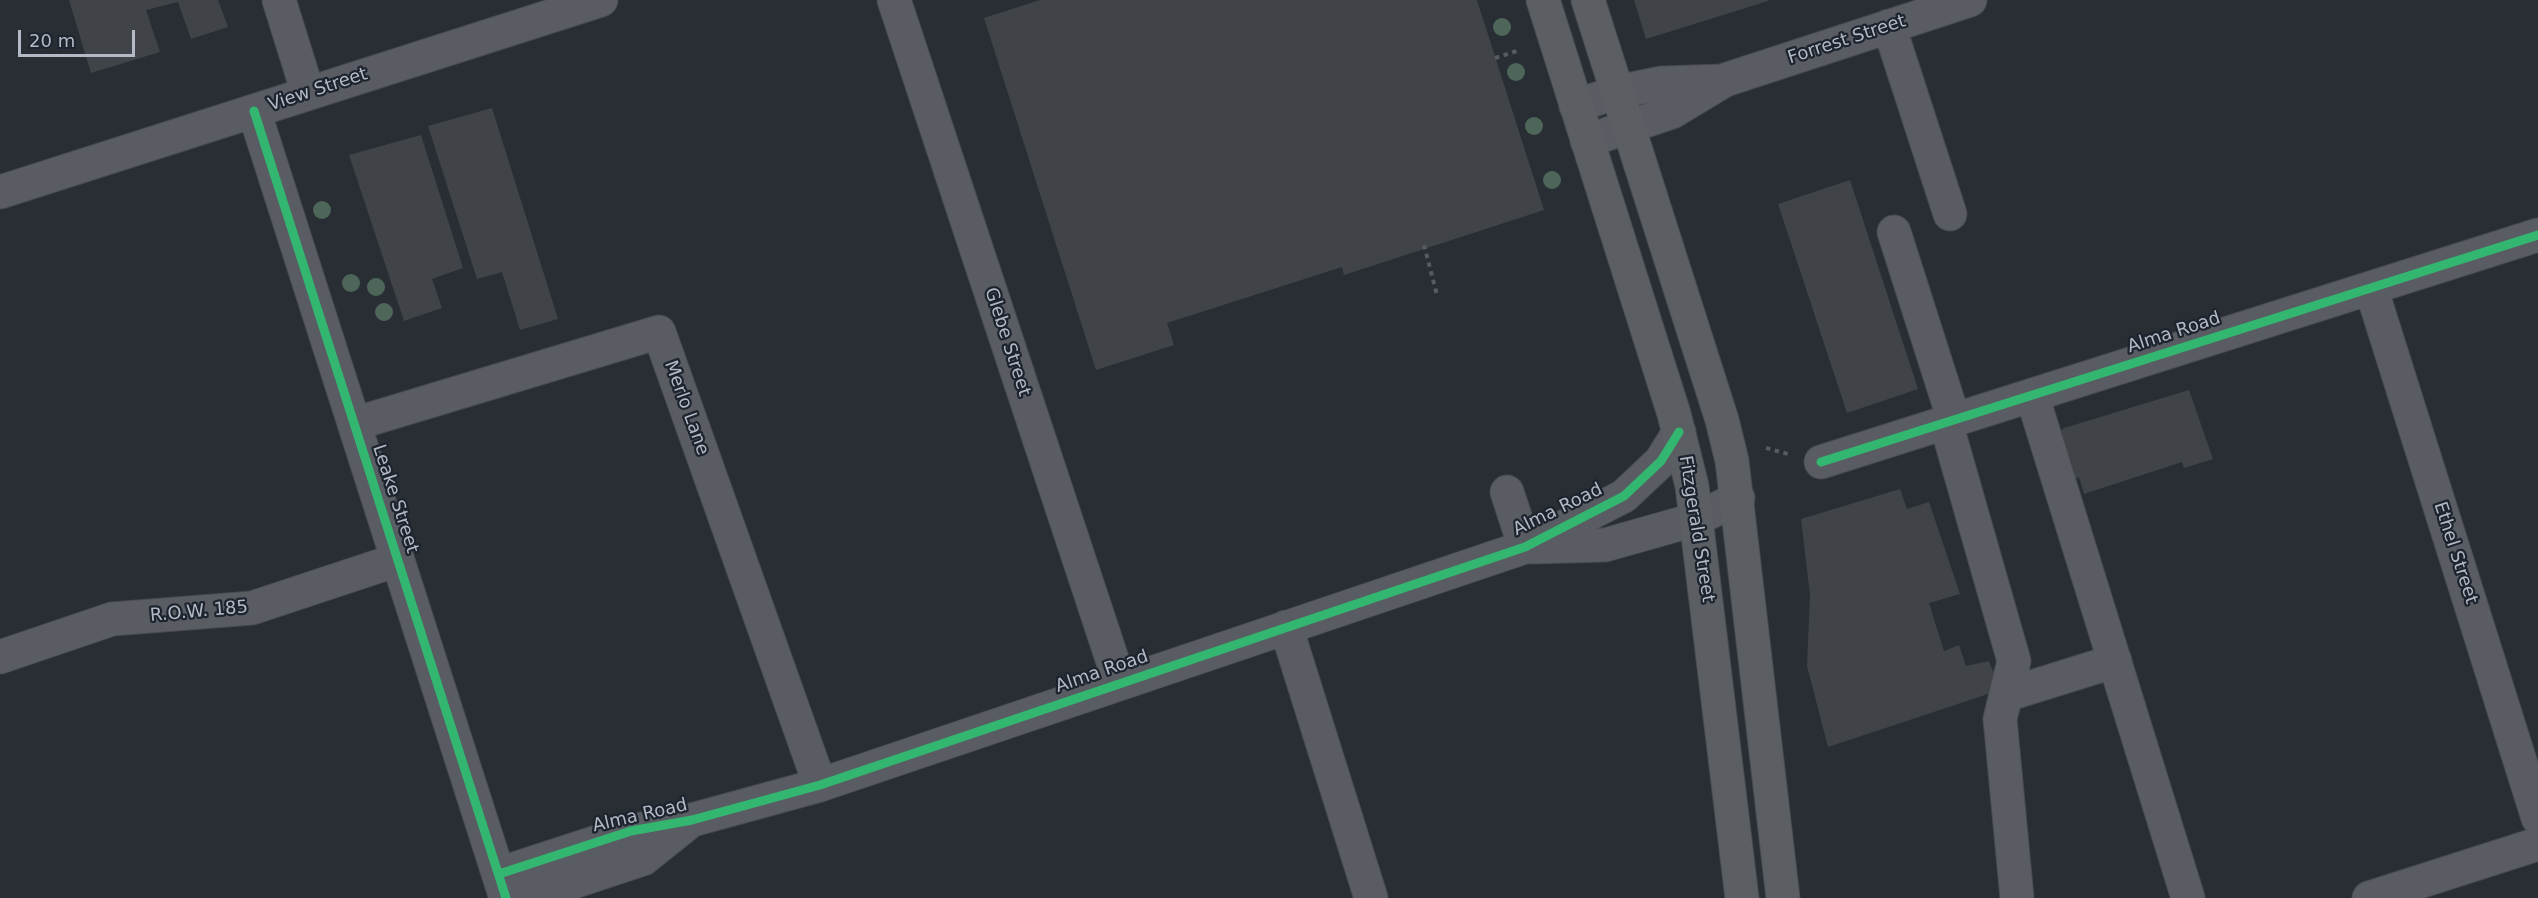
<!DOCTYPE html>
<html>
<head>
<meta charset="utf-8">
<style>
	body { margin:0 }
	#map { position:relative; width:2538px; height:898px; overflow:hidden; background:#292e34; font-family:"DejaVu Sans",sans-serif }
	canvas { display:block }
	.scale { position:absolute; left:18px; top:30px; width:117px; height:27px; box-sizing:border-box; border:3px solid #b3bac5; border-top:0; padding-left:8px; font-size:18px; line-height:21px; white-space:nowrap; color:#b3bac5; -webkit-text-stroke:4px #1d242e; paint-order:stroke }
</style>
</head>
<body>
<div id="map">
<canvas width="2538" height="898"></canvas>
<div class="scale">20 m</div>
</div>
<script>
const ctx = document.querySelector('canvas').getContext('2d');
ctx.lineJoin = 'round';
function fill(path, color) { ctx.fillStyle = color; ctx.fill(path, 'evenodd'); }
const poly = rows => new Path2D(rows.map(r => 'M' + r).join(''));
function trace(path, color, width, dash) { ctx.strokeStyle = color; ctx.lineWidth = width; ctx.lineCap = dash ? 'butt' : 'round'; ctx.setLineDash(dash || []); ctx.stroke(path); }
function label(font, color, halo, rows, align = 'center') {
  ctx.font = font + ' "DejaVu Sans",sans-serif'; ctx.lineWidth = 4.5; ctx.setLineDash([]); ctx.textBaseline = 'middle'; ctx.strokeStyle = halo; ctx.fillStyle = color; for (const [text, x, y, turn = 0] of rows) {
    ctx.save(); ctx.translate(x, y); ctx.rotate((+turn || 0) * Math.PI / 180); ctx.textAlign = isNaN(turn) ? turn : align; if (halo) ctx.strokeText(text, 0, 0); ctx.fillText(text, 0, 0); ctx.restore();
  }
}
fill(poly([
	[69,0,218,0,228,27,191,39,178,2,146,10,160,52,91,73],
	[1040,0,1477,0,1544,210,1344,275,1342,267,1167,323,1174,345,1096,370,984,18],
	[1634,0,1768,0,1768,1,1646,39],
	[492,108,558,319,520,330,502,272,477,279,428,126],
	[421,135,463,268,432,279,442,308,404,321,349,155],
	[1850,180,1918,389,1847,413,1778,204],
	[2189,390,2213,459,2184,468,2182,462,2084,494,2079,477,2059,484,2046,442,2064,428],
	[1900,489,1907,509,1929,502,1960,594,1929,603,1944,651,1959,645,1966,666,1989,661,2000,690,1828,747,1807,666,1810,595,1801,519]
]), '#404449');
const minor = poly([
	[279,0,308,93],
	[894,0,1120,683],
	[1889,26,1950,214],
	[1576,106,1617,92,1662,83,1723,81],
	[254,111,506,898],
	[1587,141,1672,112,1725,80,1970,0],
	[0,192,601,0],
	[1894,232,1954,420],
	[2371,288,2538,818],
	[2032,395,2188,898],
	[1946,423,2014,661,2000,719,2017,898],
	[354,424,659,332,820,785],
	[1821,462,2538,235],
	[1507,492,1525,547],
	[1532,547,1605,545,1697,519,1738,498],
	[1286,627,1371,898],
	[0,657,112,619,252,608,397,560],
	[2006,695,2115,661],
	[499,874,631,831,692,820,820,785,1525,547,1624,496,1661,461,1679,432],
	[525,898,643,859,688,823],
	[2369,898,2538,844]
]);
const major = poly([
	[1543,0,1674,414,1692,486,1742,898],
	[1588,0,1722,420,1732,461,1783,898]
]);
trace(minor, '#474a4f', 35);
trace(major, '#474a51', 35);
trace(poly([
	[1495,58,1520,50],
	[1424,245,1437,295],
	[1766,448,1788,454]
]), '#575b60', 4, [4.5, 4.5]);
trace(minor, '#595c63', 33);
trace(major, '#5b5f64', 33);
trace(poly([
	[254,111,506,898],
	[1821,462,2538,235],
	[499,874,631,831,692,820,820,785,1525,547,1624,496,1661,461,1679,432]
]), '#33b770', 9);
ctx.fillStyle = '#4e6659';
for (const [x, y] of [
	[1502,27],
	[1516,72],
	[1534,126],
	[1552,180],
	[322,210],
	[351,283],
	[376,287],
	[384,312]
]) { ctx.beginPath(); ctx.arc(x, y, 9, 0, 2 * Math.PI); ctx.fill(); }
label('18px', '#b3bac5', '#1d242e', [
	["Forrest Street",1847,40,-18],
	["View Street",318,90,-18],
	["Alma Road",2174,333,-18],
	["Glebe Street",1007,342,72],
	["Merlo Lane",686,408,70],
	["Leake Street",395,499,72],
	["Alma Road",1558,510,-26],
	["Fitzgerald Street",1696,529,81],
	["Ethel Street",2455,553,72],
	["R.O.W. 185",199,612,-5],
	["Alma Road",1102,672,-19],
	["Alma Road",640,816,-13]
]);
</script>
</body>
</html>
